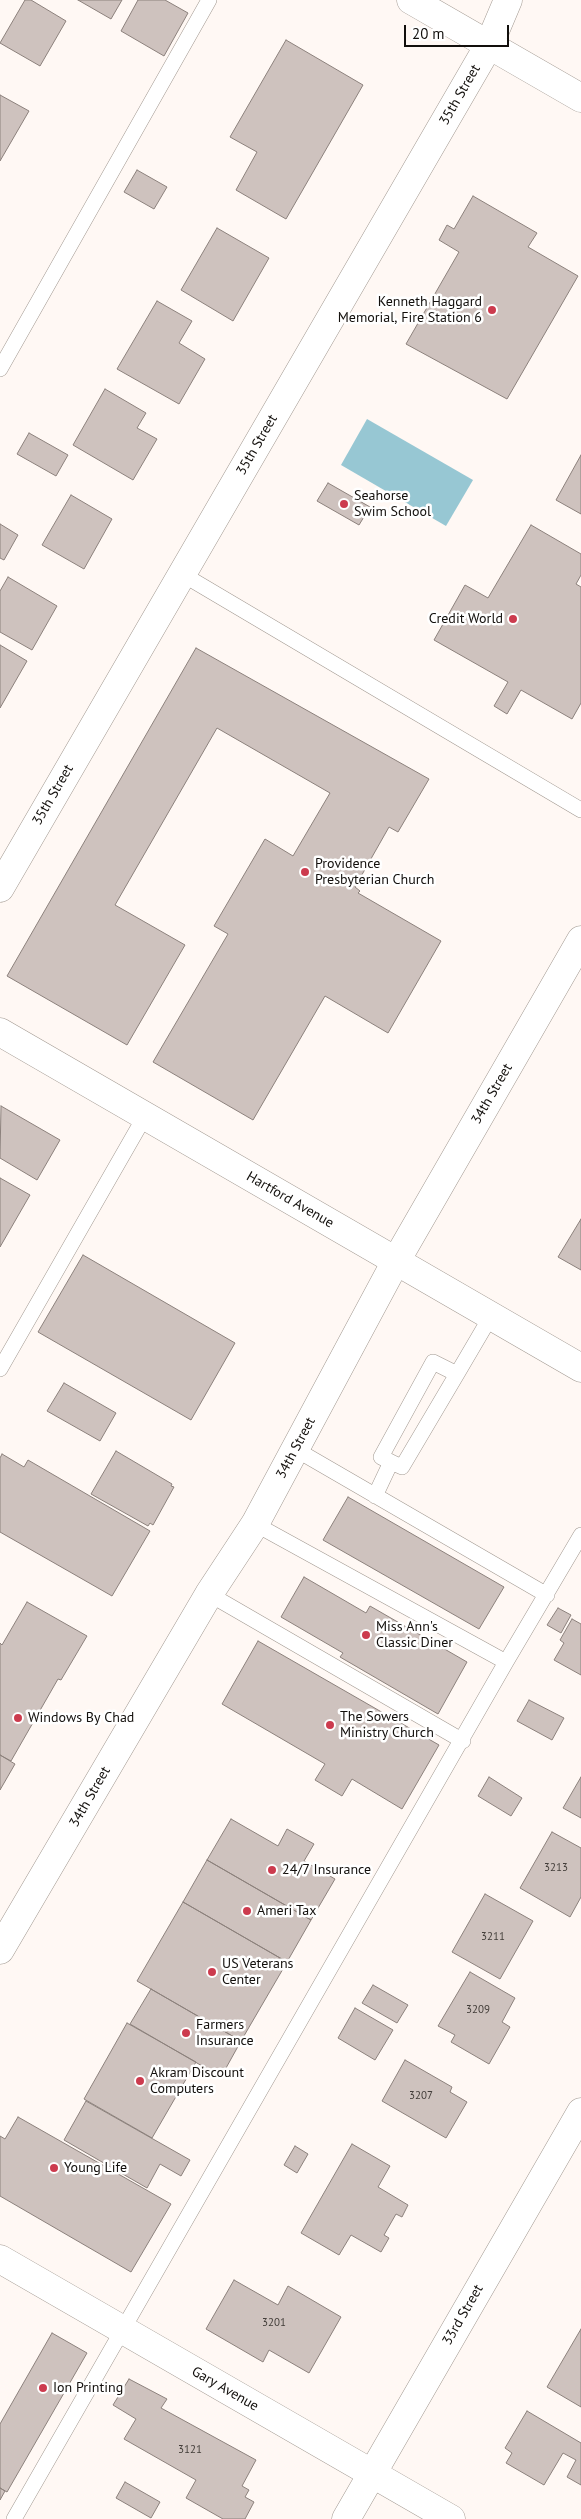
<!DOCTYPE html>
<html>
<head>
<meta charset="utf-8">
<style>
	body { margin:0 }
	#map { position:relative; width:581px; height:2519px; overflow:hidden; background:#fff8f4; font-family:"PT Sans",sans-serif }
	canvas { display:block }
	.scale { position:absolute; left:404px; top:25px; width:105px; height:22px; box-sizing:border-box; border:2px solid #120f0c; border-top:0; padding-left:6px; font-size:15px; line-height:18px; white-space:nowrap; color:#120f0c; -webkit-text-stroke:4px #fff; paint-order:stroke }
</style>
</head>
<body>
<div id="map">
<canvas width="581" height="2519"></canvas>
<div class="scale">20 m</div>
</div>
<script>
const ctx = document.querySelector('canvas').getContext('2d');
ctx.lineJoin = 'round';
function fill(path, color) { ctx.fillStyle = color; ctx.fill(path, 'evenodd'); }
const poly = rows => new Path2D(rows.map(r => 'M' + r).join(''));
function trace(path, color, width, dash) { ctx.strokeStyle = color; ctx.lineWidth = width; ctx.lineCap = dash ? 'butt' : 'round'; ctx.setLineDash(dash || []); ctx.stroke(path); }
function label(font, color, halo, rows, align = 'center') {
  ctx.font = font + ' "PT Sans",sans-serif'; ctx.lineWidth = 5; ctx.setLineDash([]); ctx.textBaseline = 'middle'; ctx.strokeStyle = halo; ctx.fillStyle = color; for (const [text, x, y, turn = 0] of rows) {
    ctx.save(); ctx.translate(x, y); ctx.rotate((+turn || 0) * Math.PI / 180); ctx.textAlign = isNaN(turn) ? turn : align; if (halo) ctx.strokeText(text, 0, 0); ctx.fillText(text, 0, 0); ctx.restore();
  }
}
fill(poly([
	[367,419,473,480,446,526,341,465]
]), '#97c7d3');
const building = poly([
	[25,0,31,0,66,21,40,66,0,43,25,0],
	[78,0,122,0,111,19,78,0],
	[138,0,165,0,188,13,164,56,121,31,138,0],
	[286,40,363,85,286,219,236,190,257,152,230,137,286,40],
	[0,95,29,111,0,161,0,95],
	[137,170,167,187,154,209,124,192,137,170],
	[473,196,537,233,528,247,578,276,507,399,406,344,459,252,439,240,447,225,454,229,473,196],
	[217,228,269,258,233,321,181,290,217,228],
	[157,301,192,321,179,343,205,359,179,404,117,369,157,301],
	[105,389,146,413,137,428,157,439,133,480,73,445,105,389],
	[29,433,68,455,56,476,17,454,29,433],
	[581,455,581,514,556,500,581,455],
	[328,483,370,507,359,525,317,501,328,483],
	[71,495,112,519,84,569,42,545,71,495],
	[0,524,18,535,4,560,0,558,0,524],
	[531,525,581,554,581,575,576,584,581,587,581,703,572,719,521,690,507,714,494,706,508,682,434,640,465,585,488,598,531,525],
	[8,577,57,606,32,650,0,632,0,591,8,577],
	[0,645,27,661,0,708,0,645],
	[196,648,429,779,398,832,389,827,355,887,360,891,358,893,441,941,388,1033,325,996,253,1120,153,1062,228,934,214,926,265,839,293,856,330,793,217,728,115,905,185,945,127,1045,7,976,196,648],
	[1,1106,60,1140,37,1180,0,1158,1,1106],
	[0,1178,30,1195,0,1247,0,1178],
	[581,1219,581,1270,558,1257,581,1219],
	[83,1255,235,1343,191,1420,38,1332,83,1255],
	[64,1383,116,1413,100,1441,47,1411,64,1383],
	[116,1451,172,1484,171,1486,174,1487,153,1525,150,1523,148,1526,91,1494,116,1451],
	[2,1454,24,1467,28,1460,150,1531,112,1596,0,1532,0,1458,2,1454],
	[348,1497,504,1587,479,1629,323,1540,348,1497],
	[304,1577,366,1613,370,1606,467,1662,438,1714,340,1657,343,1653,281,1617,304,1577],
	[27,1602,87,1636,61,1680,58,1679,11,1761,0,1755,0,1643,2,1645,27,1602],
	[558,1608,571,1615,561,1633,547,1625,558,1608],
	[572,1619,581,1624,581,1675,554,1660,564,1643,560,1640,572,1619],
	[258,1641,439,1745,402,1809,352,1779,342,1796,315,1780,325,1764,222,1704,258,1641],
	[529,1700,564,1718,552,1740,517,1721,529,1700],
	[0,1755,15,1764,0,1790,0,1755],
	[489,1777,522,1798,511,1816,478,1796,489,1777],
	[581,1777,581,1818,563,1808,581,1777],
	[231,1819,278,1846,287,1829,314,1844,304,1861,335,1879,311,1920,207,1860,231,1819],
	[552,1832,581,1848,581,1897,570,1917,520,1888,552,1832],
	[207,1860,311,1920,287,1962,183,1902,207,1860],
	[485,1894,533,1921,500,1979,452,1952,485,1894],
	[183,1902,287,1962,241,2041,137,1981,183,1902],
	[470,1972,515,1998,502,2022,510,2027,489,2064,451,2042,455,2035,438,2026,470,1972],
	[373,1985,408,2005,397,2023,362,2003,373,1985],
	[151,1989,241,2041,221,2077,130,2024,151,1989],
	[355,2008,393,2030,375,2060,338,2038,355,2008],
	[127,2023,196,2062,152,2138,84,2099,127,2023],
	[405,2060,452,2087,450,2092,467,2102,446,2138,382,2101,405,2060],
	[86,2101,190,2160,181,2176,160,2164,147,2188,64,2140,86,2101],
	[18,2117,171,2204,131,2272,0,2196,0,2136,5,2139,18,2117],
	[352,2144,390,2166,378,2187,408,2205,402,2217,396,2214,384,2235,389,2238,381,2252,351,2235,339,2255,301,2233,352,2144],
	[295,2146,308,2154,297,2173,284,2165,295,2146],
	[234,2280,278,2305,288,2286,341,2317,309,2373,269,2350,263,2362,206,2329,234,2280],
	[581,2329,581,2407,547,2387,581,2329],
	[52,2333,87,2353,7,2492,0,2488,0,2424,52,2333],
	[129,2379,167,2399,161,2408,256,2460,242,2486,249,2490,245,2497,254,2502,245,2519,223,2519,186,2498,196,2480,124,2439,136,2419,113,2405,129,2379],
	[527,2411,581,2443,581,2485,567,2477,576,2460,563,2453,544,2485,506,2463,512,2453,505,2448,527,2411],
	[125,2482,160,2502,151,2518,116,2498,125,2482],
	[0,2488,5,2491,0,2500,0,2488]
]);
fill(building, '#cec2be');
trace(building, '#8c817c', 1);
const lane = poly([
	[0,369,209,0],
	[182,574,581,810],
	[0,1369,145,1116],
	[295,1449,547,1595],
	[391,1462,402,1467,457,1374],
	[375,1496,391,1462,381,1457,433,1362,457,1374,491,1316],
	[255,1524,506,1662],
	[209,1594,463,1741],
	[14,2519,506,1662,581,1535]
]);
const street = poly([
	[0,888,489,45,508,0],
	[0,1032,581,1368],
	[0,2259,451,2519],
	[346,2519,581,2112]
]);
const secondary = poly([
	[411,0,581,98],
	[0,1950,209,1594,255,1524,396,1261,581,940]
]);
trace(lane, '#a19890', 16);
trace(street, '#a19890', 29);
trace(secondary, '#a19890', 29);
trace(lane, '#fff', 15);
trace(street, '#fff', 28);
trace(secondary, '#fff', 28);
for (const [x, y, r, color] of [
	[492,310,5,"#cc3b4e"],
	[344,504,5,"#cc3b4e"],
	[513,619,5,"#cc3b4e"],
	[305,872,5,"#cc3b4e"],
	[366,1635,5,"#cc3b4e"],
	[18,1718,5,"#cc3b4e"],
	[330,1725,5,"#cc3b4e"],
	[272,1870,5,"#cc3b4e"],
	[247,1911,5,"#cc3b4e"],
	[212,1972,5,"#cc3b4e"],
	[186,2033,5,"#cc3b4e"],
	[140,2081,5,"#cc3b4e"],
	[54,2168,5,"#cc3b4e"],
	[43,2388,5,"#cc3b4e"]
]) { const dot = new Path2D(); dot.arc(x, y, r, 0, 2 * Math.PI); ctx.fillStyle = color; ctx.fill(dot); trace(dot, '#fff', 2); }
label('11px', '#413c38', null, [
	["3213",556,1868],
	["3211",493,1937],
	["3209",478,2010],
	["3207",421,2096],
	["3201",274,2323],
	["3121",190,2450]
]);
label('14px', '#120f0c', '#fff', [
	["35th Street",460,95,-60],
	["35th Street",257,445,-60],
	["35th Street",53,795,-60],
	["34th Street",492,1094,-60],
	["Hartford Avenue",290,1200,30],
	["34th Street",296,1448,-62],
	["34th Street",90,1797,-60],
	["33rd Street",463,2315,-60],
	["Gary Avenue",225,2389,30]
]);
label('14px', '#120f0c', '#fff', [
	["Kenneth Haggard",482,302,"right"],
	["Memorial, Fire Station 6",482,318,"right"],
	["Seahorse",354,496],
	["Swim School",354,512],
	["Credit World",503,619,"right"],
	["Providence",315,864],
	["Presbyterian Church",315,880],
	["Miss Ann's",376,1627],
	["Classic Diner",376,1643],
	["The Sowers",340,1717],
	["Ministry Church",340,1733],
	["Windows By Chad",28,1718],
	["24/7 Insurance",282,1870],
	["Ameri Tax",257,1911],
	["US Veterans",222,1964],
	["Center",222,1980],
	["Farmers",196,2025],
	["Insurance",196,2041],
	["Akram Discount",150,2073],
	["Computers",150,2089],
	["Young Life",64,2168],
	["Ion Printing",53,2388]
], 'left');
</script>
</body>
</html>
